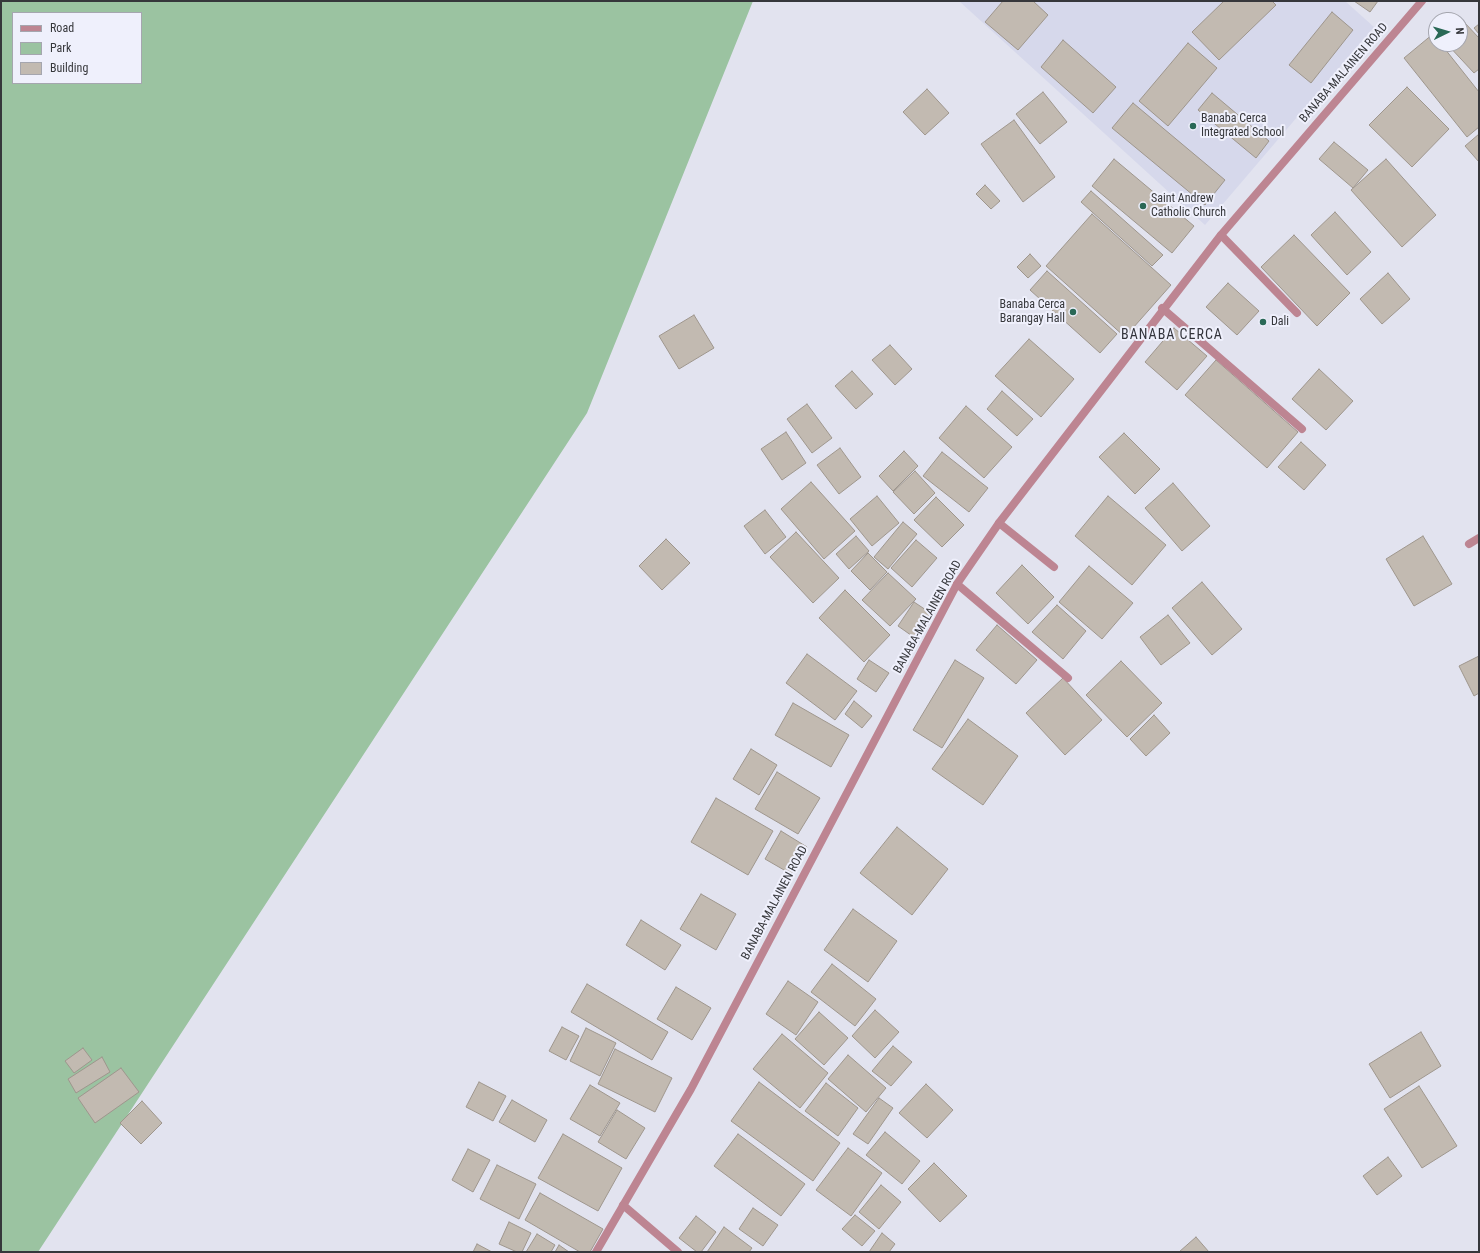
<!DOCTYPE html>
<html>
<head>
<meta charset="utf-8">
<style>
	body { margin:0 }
	#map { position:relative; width:1480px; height:1253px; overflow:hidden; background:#e2e3ef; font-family:"Roboto Condensed",sans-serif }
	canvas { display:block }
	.frame { position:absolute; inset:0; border:2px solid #36373b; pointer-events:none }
	.legend { position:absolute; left:12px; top:12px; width:130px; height:72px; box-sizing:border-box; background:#eff0fc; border:1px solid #a5a6af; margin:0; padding:5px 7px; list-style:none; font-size:12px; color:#36373b }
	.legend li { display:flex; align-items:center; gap:8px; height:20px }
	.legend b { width:20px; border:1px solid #a5a6af }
	.north { position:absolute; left:1428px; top:12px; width:40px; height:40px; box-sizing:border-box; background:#eff0fc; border:1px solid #a5a6af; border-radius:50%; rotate:85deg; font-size:11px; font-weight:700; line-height:16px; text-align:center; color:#36373b }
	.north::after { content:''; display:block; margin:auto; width:14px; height:18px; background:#296856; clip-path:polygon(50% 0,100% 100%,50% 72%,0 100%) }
</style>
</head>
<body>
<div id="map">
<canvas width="1480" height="1253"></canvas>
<div class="frame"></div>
<ul class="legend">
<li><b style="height:5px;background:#bd8592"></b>Road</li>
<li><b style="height:11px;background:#9bc3a1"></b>Park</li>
<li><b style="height:11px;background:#c2bab1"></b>Building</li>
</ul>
<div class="north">N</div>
</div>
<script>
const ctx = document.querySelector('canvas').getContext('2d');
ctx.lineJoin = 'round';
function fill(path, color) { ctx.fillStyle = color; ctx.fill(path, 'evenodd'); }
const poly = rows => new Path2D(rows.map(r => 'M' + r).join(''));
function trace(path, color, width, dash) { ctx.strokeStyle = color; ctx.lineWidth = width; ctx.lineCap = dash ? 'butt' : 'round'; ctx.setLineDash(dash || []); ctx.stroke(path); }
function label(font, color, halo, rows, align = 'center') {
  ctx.font = font + ' "Roboto Condensed",sans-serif'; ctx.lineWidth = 4; ctx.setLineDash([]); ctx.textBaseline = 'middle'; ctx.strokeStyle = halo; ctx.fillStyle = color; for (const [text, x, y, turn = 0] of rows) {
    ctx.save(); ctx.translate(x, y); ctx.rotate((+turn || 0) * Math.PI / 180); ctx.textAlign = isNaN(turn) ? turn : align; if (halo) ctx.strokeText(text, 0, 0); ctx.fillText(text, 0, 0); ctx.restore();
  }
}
fill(poly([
	[959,1,1345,1,1374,27,1205,225]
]), '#d6d8eb');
fill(poly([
	[1,1,753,1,587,413,38,1252,1,1252],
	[13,13,141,13,141,83,13,83]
]), '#9bc3a1');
const building = poly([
	[1003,1,1033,1,1048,15,1018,50,985,22,1003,1],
	[1224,1,1272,1,1276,5,1219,60,1192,32,1224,1],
	[1354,1,1378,1,1370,12,1354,1],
	[1332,12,1353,30,1311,83,1289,65,1332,12],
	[1465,23,1479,38,1479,69,1474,73,1447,44,1460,44,1460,27,1465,23],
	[1479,24,1479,34,1474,28,1479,24],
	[1433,34,1436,38,1436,44,1441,44,1479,92,1479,127,1467,137,1404,58,1433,34],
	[1063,40,1116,87,1093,113,1041,67,1063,40],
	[1188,43,1217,68,1168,126,1139,101,1188,43],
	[1407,87,1449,129,1412,167,1369,125,1407,87],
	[927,89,949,113,925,135,903,112,927,89],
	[1043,92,1067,122,1040,144,1016,114,1043,92],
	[1212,93,1269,141,1256,158,1198,110,1212,93],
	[1133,103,1225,180,1205,205,1112,128,1133,103],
	[1014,120,1055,177,1023,202,981,144,1014,120],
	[1479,134,1479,162,1465,146,1479,134],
	[1334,142,1368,170,1353,188,1319,159,1334,142],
	[1114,159,1194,226,1172,253,1092,186,1114,159],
	[1386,159,1436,215,1402,247,1351,190,1386,159],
	[985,185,1000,201,991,209,976,194,985,185],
	[1091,191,1163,255,1152,266,1081,202,1091,191],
	[1335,212,1371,252,1347,275,1311,235,1335,212],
	[1092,214,1171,285,1125,337,1046,266,1092,214],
	[1294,235,1350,293,1317,326,1261,267,1294,235],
	[1030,254,1041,266,1028,278,1017,267,1030,254],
	[1047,271,1117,334,1100,353,1030,290,1047,271],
	[1388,273,1410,299,1382,324,1360,299,1388,273],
	[1228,283,1259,311,1237,335,1206,307,1228,283],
	[694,315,714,348,679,369,659,336,694,315],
	[1174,328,1207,356,1177,390,1145,362,1174,328],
	[1029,339,1074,379,1041,417,995,376,1029,339],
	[890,345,912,369,895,385,872,360,890,345],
	[1216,360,1298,432,1267,468,1185,395,1216,360],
	[1319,369,1353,401,1326,430,1292,399,1319,369],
	[852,371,873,394,856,409,835,386,852,371],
	[1002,391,1033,419,1017,436,987,409,1002,391],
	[807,404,832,438,812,453,787,419,807,404],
	[966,406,1012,447,984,478,939,438,966,406],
	[786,432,806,463,782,480,761,449,786,432],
	[1124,433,1160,469,1135,494,1099,457,1124,433],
	[1301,442,1326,465,1304,490,1278,467,1301,442],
	[840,448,861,477,839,494,817,465,840,448],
	[904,451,918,466,893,491,879,476,904,451],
	[942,452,988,488,969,512,923,476,942,452],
	[915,471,935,493,914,514,893,492,915,471],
	[811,482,855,531,824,559,781,509,811,482],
	[1173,483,1210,526,1182,551,1145,508,1173,483],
	[877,496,899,523,872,546,850,519,877,496],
	[1108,496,1166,545,1132,585,1075,536,1108,496],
	[936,497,964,525,942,547,914,520,936,497],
	[765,510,786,537,765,554,744,526,765,510],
	[903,522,917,534,888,569,874,557,903,522],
	[796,532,839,578,813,603,770,557,796,532],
	[856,536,869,551,849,569,836,554,856,536],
	[1423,536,1452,584,1414,606,1386,559,1423,536],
	[666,539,690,563,662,590,639,566,666,539],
	[916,540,937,558,912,587,891,568,916,540],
	[868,553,887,572,870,590,851,571,868,553],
	[1022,565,1054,597,1028,624,996,593,1022,565],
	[1089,566,1133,603,1102,639,1059,602,1089,566],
	[888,573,916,599,890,626,862,600,888,573],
	[1202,582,1242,629,1212,655,1172,608,1202,582],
	[845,590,890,635,864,662,819,618,845,590],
	[914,602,932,614,915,638,898,626,914,602],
	[1057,605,1086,631,1063,659,1032,632,1057,605],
	[1168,615,1190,643,1161,665,1140,637,1168,615],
	[997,625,1037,660,1016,684,976,650,997,625],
	[807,654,857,691,835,720,786,683,807,654],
	[1479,656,1479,693,1474,696,1459,666,1479,656],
	[869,660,889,673,876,692,857,679,869,660],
	[955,660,984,678,942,748,913,730,955,660],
	[1121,661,1162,703,1127,737,1086,695,1121,661],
	[1063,678,1102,720,1065,755,1026,713,1063,678],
	[854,701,872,716,862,728,845,714,854,701],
	[793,703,849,735,831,767,775,735,793,703],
	[1154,715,1170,733,1146,756,1130,739,1154,715],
	[968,719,1018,756,983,805,932,769,968,719],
	[751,749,777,765,759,795,733,779,751,749],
	[777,772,820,798,798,834,755,809,777,772],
	[716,798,773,831,748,875,691,842,716,798],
	[897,827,948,869,912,915,860,873,897,827],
	[781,831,807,847,791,874,765,859,781,831],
	[701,894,736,914,716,950,680,929,701,894],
	[853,909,897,941,868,982,824,950,853,909],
	[641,920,681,945,665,970,626,945,641,920],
	[832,964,876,999,855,1026,811,992,832,964],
	[788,981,818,1002,796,1035,766,1014,788,981],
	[587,984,668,1032,652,1060,571,1012,587,984],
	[676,987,711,1008,692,1040,657,1019,676,987],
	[875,1010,899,1032,875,1058,852,1036,875,1010],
	[819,1012,848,1038,824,1065,795,1039,819,1012],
	[562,1027,579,1036,566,1060,549,1051,562,1027],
	[586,1028,616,1043,600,1076,570,1061,586,1028],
	[1421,1032,1441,1066,1390,1098,1369,1064,1421,1032],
	[782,1034,828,1073,800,1108,753,1069,782,1034],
	[893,1046,912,1062,891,1086,872,1071,893,1046],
	[83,1048,92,1060,74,1073,65,1061,83,1048],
	[615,1049,672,1078,655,1112,598,1084,615,1049],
	[848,1055,886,1088,866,1112,828,1079,848,1055],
	[102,1057,110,1072,76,1093,68,1079,102,1057],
	[121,1068,139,1092,95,1123,78,1098,121,1068],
	[479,1082,506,1096,493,1121,466,1107,479,1082],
	[759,1082,840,1143,813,1181,731,1121,759,1082],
	[826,1083,858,1108,838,1136,805,1111,826,1083],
	[926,1084,953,1110,927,1138,899,1113,926,1084],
	[590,1085,620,1103,600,1136,570,1119,590,1085],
	[1419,1086,1457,1146,1422,1168,1384,1109,1419,1086],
	[879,1098,893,1108,868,1144,853,1134,879,1098],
	[512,1100,547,1120,535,1142,499,1122,512,1100],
	[142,1101,162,1123,141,1144,120,1123,142,1101],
	[617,1110,645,1128,626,1159,598,1142,617,1110],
	[885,1132,920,1161,902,1184,866,1155,885,1132],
	[563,1134,622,1168,598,1211,538,1178,563,1134],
	[738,1134,805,1184,781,1216,714,1166,738,1134],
	[848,1148,882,1173,851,1216,816,1190,848,1148],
	[468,1149,490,1160,473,1192,452,1180,468,1149],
	[1388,1157,1402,1176,1377,1195,1363,1176,1388,1157],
	[934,1163,967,1196,940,1222,908,1189,934,1163],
	[497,1165,536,1184,519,1219,480,1199,497,1165],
	[881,1185,901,1202,879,1229,859,1212,881,1185],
	[540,1193,603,1229,590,1252,580,1252,525,1220,540,1193],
	[753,1208,778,1225,763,1246,739,1229,753,1208],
	[855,1215,875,1231,862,1246,842,1229,855,1215],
	[696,1216,716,1232,701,1252,697,1252,679,1238,696,1216],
	[509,1222,531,1233,522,1252,517,1252,499,1244,509,1222],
	[724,1227,752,1248,749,1252,707,1252,724,1227],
	[882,1233,895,1244,889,1252,869,1252,882,1233],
	[537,1234,555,1245,551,1252,526,1252,537,1234],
	[1196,1237,1209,1252,1179,1252,1196,1237],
	[477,1244,492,1252,473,1252,477,1244],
	[559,1245,569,1252,555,1252,559,1245]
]);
fill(building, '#c2bab1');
trace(building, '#9e968d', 1);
trace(poly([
	[1162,308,1302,429],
	[999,523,1054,567],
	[1469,544,1479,538],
	[957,584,1068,678],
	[623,1205,678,1252]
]), '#bd8592', 8);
trace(poly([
	[1221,235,1297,313]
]), '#bd8592', 8);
trace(poly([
	[596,1252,691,1089,957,584,999,523,1221,235,1422,1]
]), '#bd8592', 8);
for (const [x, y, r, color] of [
	[1193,126,4,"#296856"],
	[1143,206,4,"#296856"],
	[1073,312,4,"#296856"],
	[1263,322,4,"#296856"]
]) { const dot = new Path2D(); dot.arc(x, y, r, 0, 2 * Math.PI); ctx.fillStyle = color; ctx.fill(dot); trace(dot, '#eff0fc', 1.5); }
label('12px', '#36373b', '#eff0fc', [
	["BANABA-MALAINEN ROAD",1344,73,-49],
	["BANABA-MALAINEN ROAD",928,617,-61],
	["BANABA-MALAINEN ROAD",775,903,-62]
]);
label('12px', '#36373b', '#eff0fc', [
	["Banaba Cerca",1201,119],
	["Integrated School",1201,133],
	["Saint Andrew",1151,199],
	["Catholic Church",1151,213],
	["Banaba Cerca",1065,305,"right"],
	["Barangay Hall",1065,319,"right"],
	["Dali",1271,322]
], 'left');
ctx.letterSpacing = '1px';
label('14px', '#33343c', '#eff0fc', [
	["BANABA CERCA",1172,335]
]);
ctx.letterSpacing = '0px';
</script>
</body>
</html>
